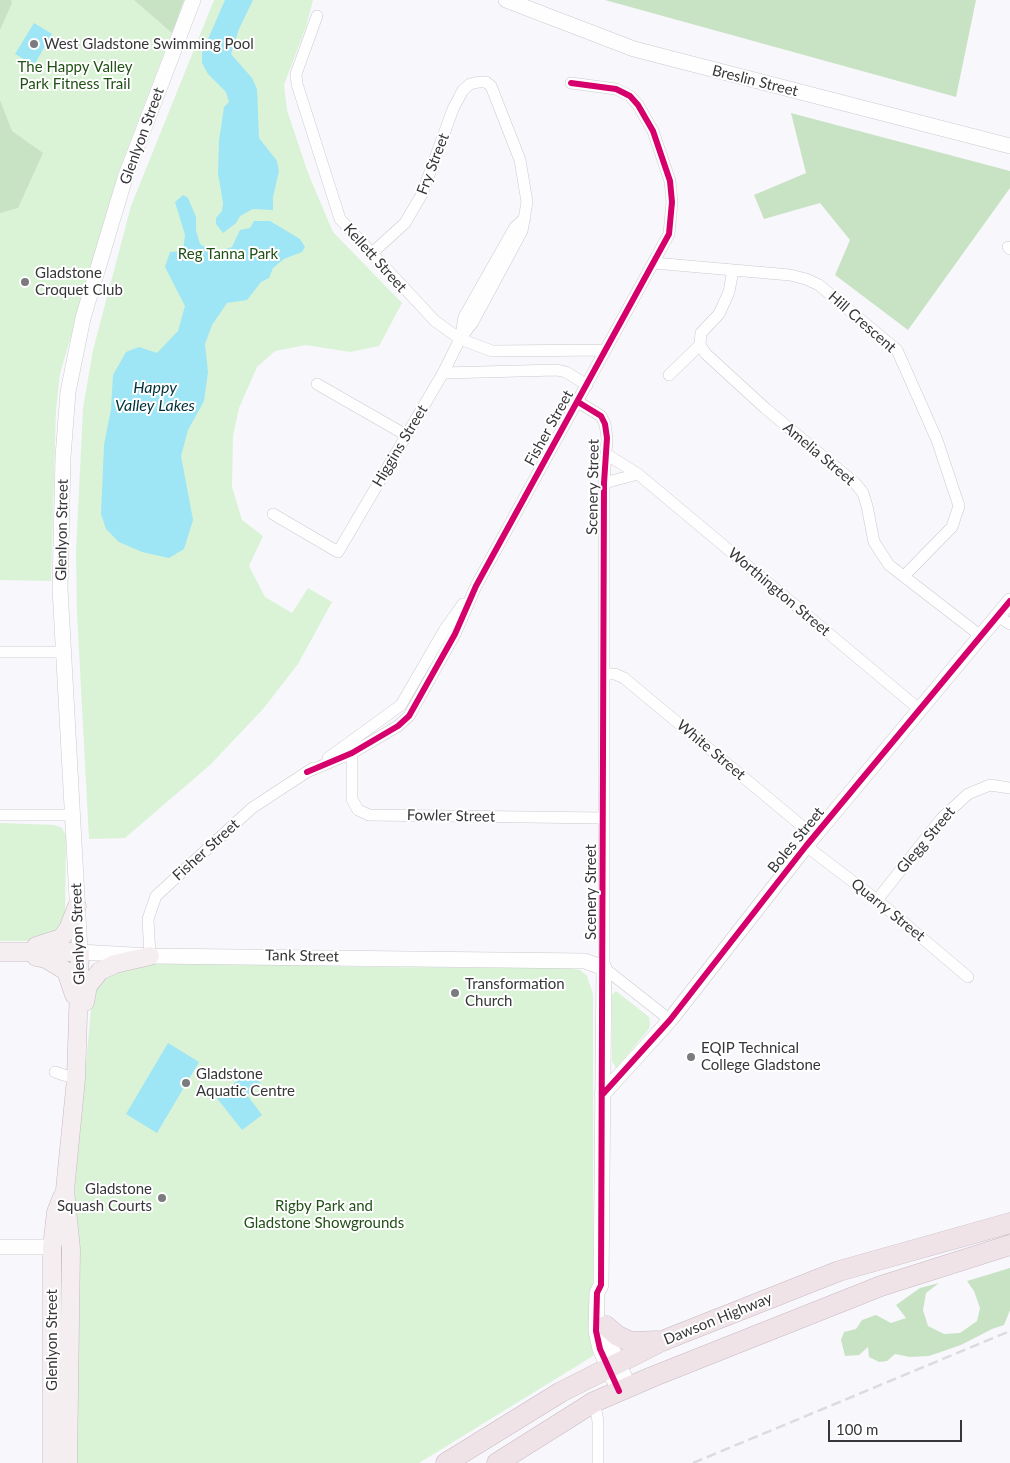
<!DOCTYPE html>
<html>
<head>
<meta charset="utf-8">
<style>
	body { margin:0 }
	#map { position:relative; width:1010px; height:1463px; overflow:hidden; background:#f8f7fc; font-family:Lato,sans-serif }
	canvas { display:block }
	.scale { position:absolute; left:828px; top:1420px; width:134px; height:22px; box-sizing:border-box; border:2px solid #373639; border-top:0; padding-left:6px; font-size:15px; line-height:18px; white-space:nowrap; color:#373639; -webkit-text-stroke:4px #fff; paint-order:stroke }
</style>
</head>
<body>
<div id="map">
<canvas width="1010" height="1463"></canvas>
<div class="scale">100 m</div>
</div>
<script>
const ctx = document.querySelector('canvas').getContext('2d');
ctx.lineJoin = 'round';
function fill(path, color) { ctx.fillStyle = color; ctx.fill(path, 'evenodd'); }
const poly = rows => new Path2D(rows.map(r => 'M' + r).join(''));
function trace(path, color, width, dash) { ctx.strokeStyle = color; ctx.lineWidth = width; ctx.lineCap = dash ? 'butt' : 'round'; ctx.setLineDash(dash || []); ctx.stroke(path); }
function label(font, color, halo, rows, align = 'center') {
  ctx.font = font + ' Lato,sans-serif'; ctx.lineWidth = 4; ctx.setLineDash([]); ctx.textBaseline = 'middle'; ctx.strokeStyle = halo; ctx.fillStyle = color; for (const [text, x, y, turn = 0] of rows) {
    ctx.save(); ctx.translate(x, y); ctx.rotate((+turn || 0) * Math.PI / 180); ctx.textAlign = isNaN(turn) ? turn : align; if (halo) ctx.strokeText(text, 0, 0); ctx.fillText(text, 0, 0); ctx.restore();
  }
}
fill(poly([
	[0,0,184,0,119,171,60,374,56,410,51,581,0,580],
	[214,0,313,0,306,27,284,85,287,110,308,173,333,232,402,303,379,346,350,352,306,345,275,351,257,367,239,408,233,436,232,487,242,520,263,536,249,566,265,597,292,613,308,588,332,602,298,664,263,709,210,765,125,838,89,839,77,613,76,552,83,408,93,350,131,206],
	[0,823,54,825,62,828,66,836,65,921,61,930,40,941,0,941],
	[144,961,364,967,568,968,580,970,587,976,593,994,593,1356,419,1463,76,1463,75,1182,92,999,101,975],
	[616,991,649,1017,650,1023,649,1029,616,1068,612,1061,612,995]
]), '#daf3d7');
fill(poly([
	[0,0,11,0,12,3,0,30],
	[134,0,184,0,172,33],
	[605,0,976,0,956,97],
	[0,100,12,131,43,153,18,208,0,213],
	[791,113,1010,171,1010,188,908,330,835,275,850,240,820,203,764,219,754,195,806,173],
	[1010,1268,1010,1310,1004,1325,992,1329,961,1345,929,1356,910,1357,895,1354,887,1361,879,1362,869,1357,868,1347,859,1355,845,1356,841,1340,844,1332,856,1329,862,1320,876,1315,891,1323,906,1318,896,1305,920,1288,939,1283,926,1293,923,1310,928,1326,944,1334,960,1333,977,1321,980,1308,974,1291,967,1281]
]), '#c8e3c4');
fill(poly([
	[225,0,253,0,239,29,231,54,252,78,257,89,259,138,277,161,279,171,273,197,273,210,253,209,240,216,236,223,223,233,216,224,216,218,222,211,223,203,218,173,219,141,224,107,229,102,226,92,208,74,202,63,202,53],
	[34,23,52,34,34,65,15,54],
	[183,195,188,198,196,217,196,230,200,244,208,249,218,252,232,247,240,230,250,228,254,221,270,221,300,239,305,247,302,252,284,259,273,268,269,278,261,282,247,300,227,303,212,325,205,344,208,372,204,401,188,430,181,456,193,520,184,549,169,558,142,552,119,542,106,529,101,514,104,445,111,409,113,375,126,352,139,347,157,353,178,331,185,306,165,267,170,252,182,251,184,244,185,235,175,202],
	[168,1043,199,1062,157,1133,126,1114],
	[250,1071,261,1084,247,1095,262,1115,242,1130,216,1097]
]), '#9ee5f5');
const street = poly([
	[317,16,296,74,297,84,340,219,435,321,460,339,492,351,605,350],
	[1008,247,1010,249],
	[654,263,790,275,806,279,819,285,897,350,937,440,959,506,952,527,904,576],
	[461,335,464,317,515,227,525,218],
	[700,345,706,354,765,408,855,483,863,493,867,506,874,542,889,565,981,636],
	[443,373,557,370,566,372,587,385],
	[669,375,700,345,701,333,719,314,729,292,733,270],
	[317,384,406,435],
	[578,402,601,416,605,424,607,438,604,483,604,968,670,1020],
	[606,454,638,474,919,709],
	[604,483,638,474],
	[273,514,338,552,443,373,460,339,473,322,522,231,527,202,520,160,491,86,486,82,479,82,470,84,463,90,453,109,422,194,405,223,371,254],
	[998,616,1010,624],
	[0,652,64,652],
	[604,674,615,674,624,678,814,836],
	[352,753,352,799,358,810,369,815,604,818],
	[328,758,401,705,445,629,463,604],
	[307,772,352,753,398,726,409,716,455,634,476,586,669,234,672,202,670,181,653,131,638,105,630,96,616,89,571,83],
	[0,815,74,815],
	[806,846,877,900,968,977],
	[877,900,942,818,968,794,990,785,1010,788],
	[150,956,148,919,156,896,252,808,313,768],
	[55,1072,76,1079],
	[594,1402,598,1421,598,1463]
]);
const secondary = poly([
	[193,0,125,178,83,318,68,392,63,457,60,588,80,952,150,956,585,961,604,968,601,1285,597,1293,596,1331,600,1349,619,1391],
	[506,0,634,49,1010,146],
	[602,1095,670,1020,806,846,1010,601],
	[0,1247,52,1247],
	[606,1323,609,1342,629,1387]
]);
const primary = poly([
	[36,946,61,938,68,929,77,906],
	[0,952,80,952,76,1079,65,1190,71,1249,68,1463],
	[36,957,46,959,66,971,74,995],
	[85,1002,88,986,100,971,115,964,150,956],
	[52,1463,52,1247,56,1212,62,1197]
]);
const highway = poly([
	[606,1326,618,1336,631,1342,657,1341],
	[446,1463,561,1392,662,1341,839,1271,1010,1223],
	[497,1463,594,1402,652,1377,881,1286,1010,1245]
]);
trace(street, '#cbcace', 12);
trace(secondary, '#cbcace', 16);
trace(primary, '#c6b9c0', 19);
trace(highway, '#c6b9c0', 21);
trace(street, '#fefeff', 11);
trace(secondary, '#fefeff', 15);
trace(primary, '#f5eef1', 18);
trace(highway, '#f0e3e8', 20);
trace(poly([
	[693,1463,1010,1331]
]), '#dcdcdd', 2.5, [10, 5]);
trace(poly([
	[578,402,601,416,605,424,607,438,604,483,601,1285,597,1293,596,1331,600,1349,619,1391],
	[307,772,352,753,398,726,409,716,455,634,476,586,669,234,672,202,670,181,653,131,638,105,630,96,616,89,571,83],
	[602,1095,670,1020,806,846,1010,601]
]), '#d6006c', 6);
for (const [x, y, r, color] of [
	[34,44,5,"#7b7a7d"],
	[25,282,5,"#7b7a7d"],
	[455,993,5,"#7b7a7d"],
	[691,1057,5,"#7b7a7d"],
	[186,1083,5,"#7b7a7d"],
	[162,1198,5,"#7b7a7d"]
]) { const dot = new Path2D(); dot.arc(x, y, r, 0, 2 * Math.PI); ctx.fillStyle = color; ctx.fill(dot); trace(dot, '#fff', 2); }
label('15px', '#373639', '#fff', [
	["West Gladstone Swimming Pool",44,44],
	["Gladstone",35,273],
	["Croquet Club",35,290],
	["Transformation",465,984],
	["Church",465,1001],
	["EQIP Technical",701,1048],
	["College Gladstone",701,1065],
	["Gladstone",196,1074],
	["Aquatic Centre",196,1091],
	["Gladstone",152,1189,"right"],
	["Squash Courts",152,1206,"right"]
], 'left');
label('15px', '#205015', '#fff', [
	["The Happy Valley",75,67],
	["Park Fitness Trail",75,84],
	["Reg Tanna Park",228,254],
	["Rigby Park and",324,1206],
	["Gladstone Showgrounds",324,1223]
]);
label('15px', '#373639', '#fff', [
	["Breslin Street",755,81,14],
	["Glenlyon Street",142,136,-70],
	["Fry Street",433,164,-69],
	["Kellett Street",375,258,48],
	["Hill Crescent",862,322,41],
	["Fisher Street",549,428,-61],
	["Higgins Street",400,446,-59],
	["Amelia Street",819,454,40],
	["Scenery Street",593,487,-89],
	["Glenlyon Street",62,530,-89],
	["Worthington Street",779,592,40],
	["White Street",711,750,40],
	["Fowler Street",451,816,1],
	["Boles Street",796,840,-51],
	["Glegg Street",926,840,-50],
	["Fisher Street",206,850,-42],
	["Scenery Street",591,892,-90],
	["Quarry Street",888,910,39],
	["Glenlyon Street",78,934,-92],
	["Tank Street",302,956,1],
	["Dawson Highway",718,1319,-22],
	["Glenlyon Street",52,1340,-90]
]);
label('italic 16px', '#00323a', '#fff', [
	["Happy",155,388],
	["Valley Lakes",155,406]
]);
</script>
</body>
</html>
